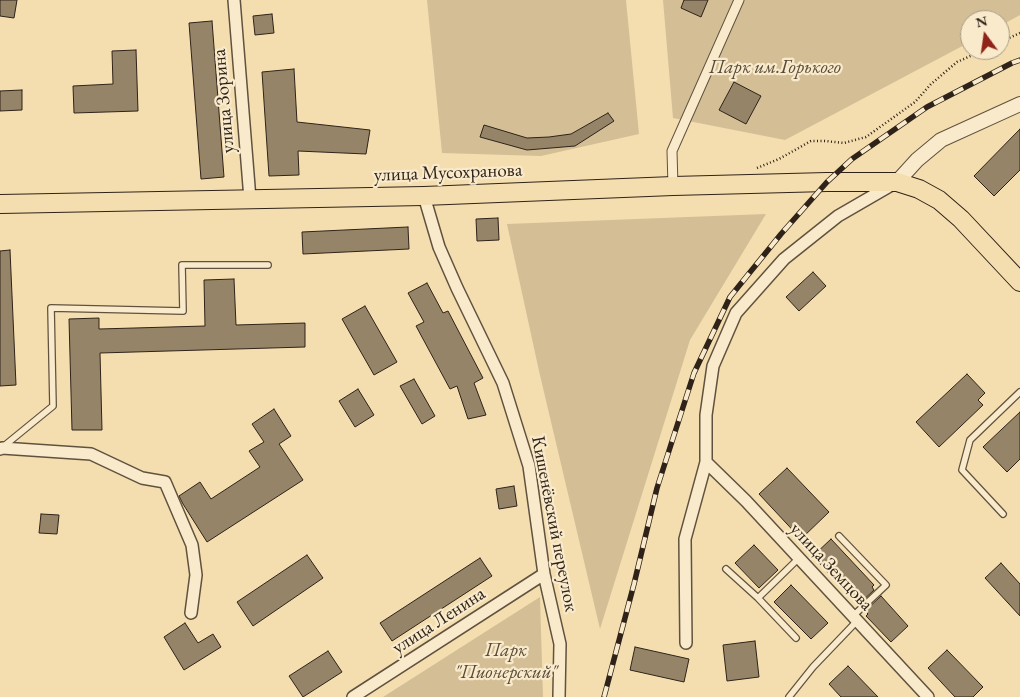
<!DOCTYPE html>
<html>
<head>
<meta charset="utf-8">
<style>
	body { margin:0 }
	#map { position:relative; width:1020px; height:697px; overflow:hidden; background:#f4deaf; font-family:"EB Garamond",serif }
	canvas { display:block }
	.north { position:absolute; left:960px; top:10px; width:50px; height:50px; box-sizing:border-box; background:#f8eacb; border:1px solid #a89a84; border-radius:50%; rotate:346deg; font-size:14px; font-weight:700; line-height:20px; text-align:center; color:#2f2319 }
	.north::after { content:''; display:block; margin:auto; width:18px; height:22px; background:#8f2418; clip-path:polygon(50% 0,100% 100%,50% 72%,0 100%) }
</style>
</head>
<body>
<div id="map">
<canvas width="1020" height="697"></canvas>
<div class="north">N</div>
</div>
<script>
const ctx = document.querySelector('canvas').getContext('2d');
ctx.lineJoin = 'round';
function fill(path, color) { ctx.fillStyle = color; ctx.fill(path, 'evenodd'); }
const poly = rows => new Path2D(rows.map(r => 'M' + r).join(''));
function trace(path, color, width, dash) { ctx.strokeStyle = color; ctx.lineWidth = width; ctx.lineCap = dash ? 'butt' : 'round'; ctx.setLineDash(dash || []); ctx.stroke(path); }
function label(font, color, halo, rows, align = 'center') {
  ctx.font = font + ' "EB Garamond",serif'; ctx.lineWidth = 4.5; ctx.setLineDash([]); ctx.textBaseline = 'middle'; ctx.strokeStyle = halo; ctx.fillStyle = color; for (const [text, x, y, turn = 0] of rows) {
    ctx.save(); ctx.translate(x, y); ctx.rotate((+turn || 0) * Math.PI / 180); ctx.textAlign = isNaN(turn) ? turn : align; if (halo) ctx.strokeText(text, 0, 0); ctx.fillText(text, 0, 0); ctx.restore();
  }
}
fill(poly([
	[427,0,626,0,639,134,541,156,442,153],
	[663,0,1020,0,1020,15,1000,26,1000,20,970,20,970,42,785,140,673,118],
	[766,214,690,340,600,629,539,371,507,224],
	[540,597,543,697,383,697]
]), '#d3be96');
const building = poly([
	[0,0,17,0,14,18,0,16,0,0],
	[684,0,708,0,701,17,681,8,684,0],
	[272,14,274,33,255,35,253,16,272,14],
	[212,21,224,177,201,179,189,23,212,21],
	[136,50,138,111,74,113,73,86,113,84,112,51,136,50],
	[294,69,297,122,370,130,366,154,298,151,299,175,269,176,262,72,294,69],
	[734,82,761,96,746,124,719,110,734,82],
	[22,90,22,110,0,111,0,91,22,90],
	[608,113,614,121,575,146,527,150,480,137,484,125,527,138,549,137,571,134,608,113],
	[1020,129,1020,170,994,196,974,176,1020,129],
	[498,218,499,240,477,241,476,219,498,218],
	[408,227,409,249,303,254,302,232,408,227],
	[10,250,16,385,0,386,0,251,10,250],
	[813,272,826,286,799,311,786,297,813,272],
	[234,279,236,325,305,323,305,347,100,353,102,430,72,430,69,319,99,318,99,329,205,326,204,280,234,279],
	[427,283,443,313,448,311,483,378,474,383,486,415,468,419,457,386,450,389,416,326,424,322,408,293,427,283],
	[365,306,397,362,374,375,342,319,365,306],
	[967,374,985,393,978,400,983,405,939,447,916,422,967,374],
	[414,379,435,416,422,424,400,386,414,379],
	[358,389,374,415,355,427,339,401,358,389],
	[274,409,291,436,279,444,303,480,207,542,183,504,179,496,200,482,211,499,260,467,249,451,264,442,252,424,274,409],
	[1020,412,1020,459,1007,472,983,447,1020,412],
	[787,468,829,512,801,539,759,494,787,468],
	[514,486,517,506,499,509,496,489,514,486],
	[41,514,59,515,57,534,39,533,41,514],
	[831,539,874,585,872,587,874,590,858,605,813,556,831,539],
	[754,545,778,570,759,588,735,563,754,545],
	[307,555,323,578,253,626,237,602,307,555],
	[480,558,492,576,392,641,380,623,480,558],
	[1001,563,1020,584,1020,616,985,578,1001,563],
	[791,585,828,623,811,639,774,602,791,585],
	[881,596,908,626,891,642,866,616,868,614,865,611,881,596],
	[185,623,198,643,213,634,221,647,184,670,164,637,185,623],
	[755,641,759,677,727,681,723,645,755,641],
	[635,647,689,659,684,682,630,670,635,647],
	[947,650,983,687,973,697,955,697,928,668,947,650],
	[328,651,342,672,303,697,289,676,328,651],
	[848,666,878,697,841,697,829,684,848,666]
]);
fill(building, '#958467');
trace(building, '#2f2319', 1);
const service = poly([
	[4,446,53,406,51,308,183,311,182,265,268,265],
	[1003,514,962,470,970,440,1020,392],
	[839,536,886,585,853,616],
	[726,569,758,598,796,638],
	[758,598,799,558],
	[789,697,813,667,857,621]
]);
const pedestrian = poly([
	[673,186,672,151,739,0]
]);
const minor = poly([
	[234,0,250,199],
	[424,196,439,247,457,288,503,383,529,466,544,574,560,644,559,697],
	[0,449,2,448,91,454,142,478,165,482,192,545,196,575,191,613],
	[706,462,746,501,928,697],
	[686,643,685,539,706,462,706,415,713,366,736,313,784,259,838,216,895,183],
	[353,697,544,574]
]);
const tertiary = poly([
	[897,182,917,160,941,140,1020,104]
]);
const primary = poly([
	[0,204,424,196,673,186,827,182,897,182,919,189,939,200,961,219,1020,282]
]);
trace(service, '#60523e', 8);
trace(pedestrian, '#60523e', 11);
trace(minor, '#60523e', 14);
trace(tertiary, '#60523e', 16);
trace(primary, '#2f2319', 20);
trace(poly([
	[1000,42,1020,33],
	[757,168,779,159,811,141,825,141,844,143,866,137,915,102,931,84,957,62,984,50]
]), '#2f2319', 2.5, [1, 2.5]);
trace(service, '#f8eacb', 5.5);
trace(pedestrian, '#f8eacb', 9);
trace(minor, '#f8eacb', 11);
trace(tertiary, '#f8eacb', 14);
trace(primary, '#f4deaf', 18);
const rail = poly([
	[604,697,634,584,657,488,694,373,730,297,781,234,827,182,852,159,927,107,1012,63,1020,60]
]);
trace(rail, '#2f2319', 5.5);
trace(rail, '#f8eacb', 4, [11]);
label('italic 19px', '#584a38', '#f8eacb', [
	["Парк им.Горького",775,68],
	["Парк",506,651],
	["\"Пионерский\"",506,673]
]);
label('19px', '#2f2319', '#f8eacb', [
	["улица Зорина",224,101,-95],
	["улица Мусохранова",448,173,-2],
	["Кишенёвский переулок",554,524,79],
	["улица Земцова",831,567,47],
	["улица Ленина",439,621,-33]
]);
</script>
</body>
</html>
